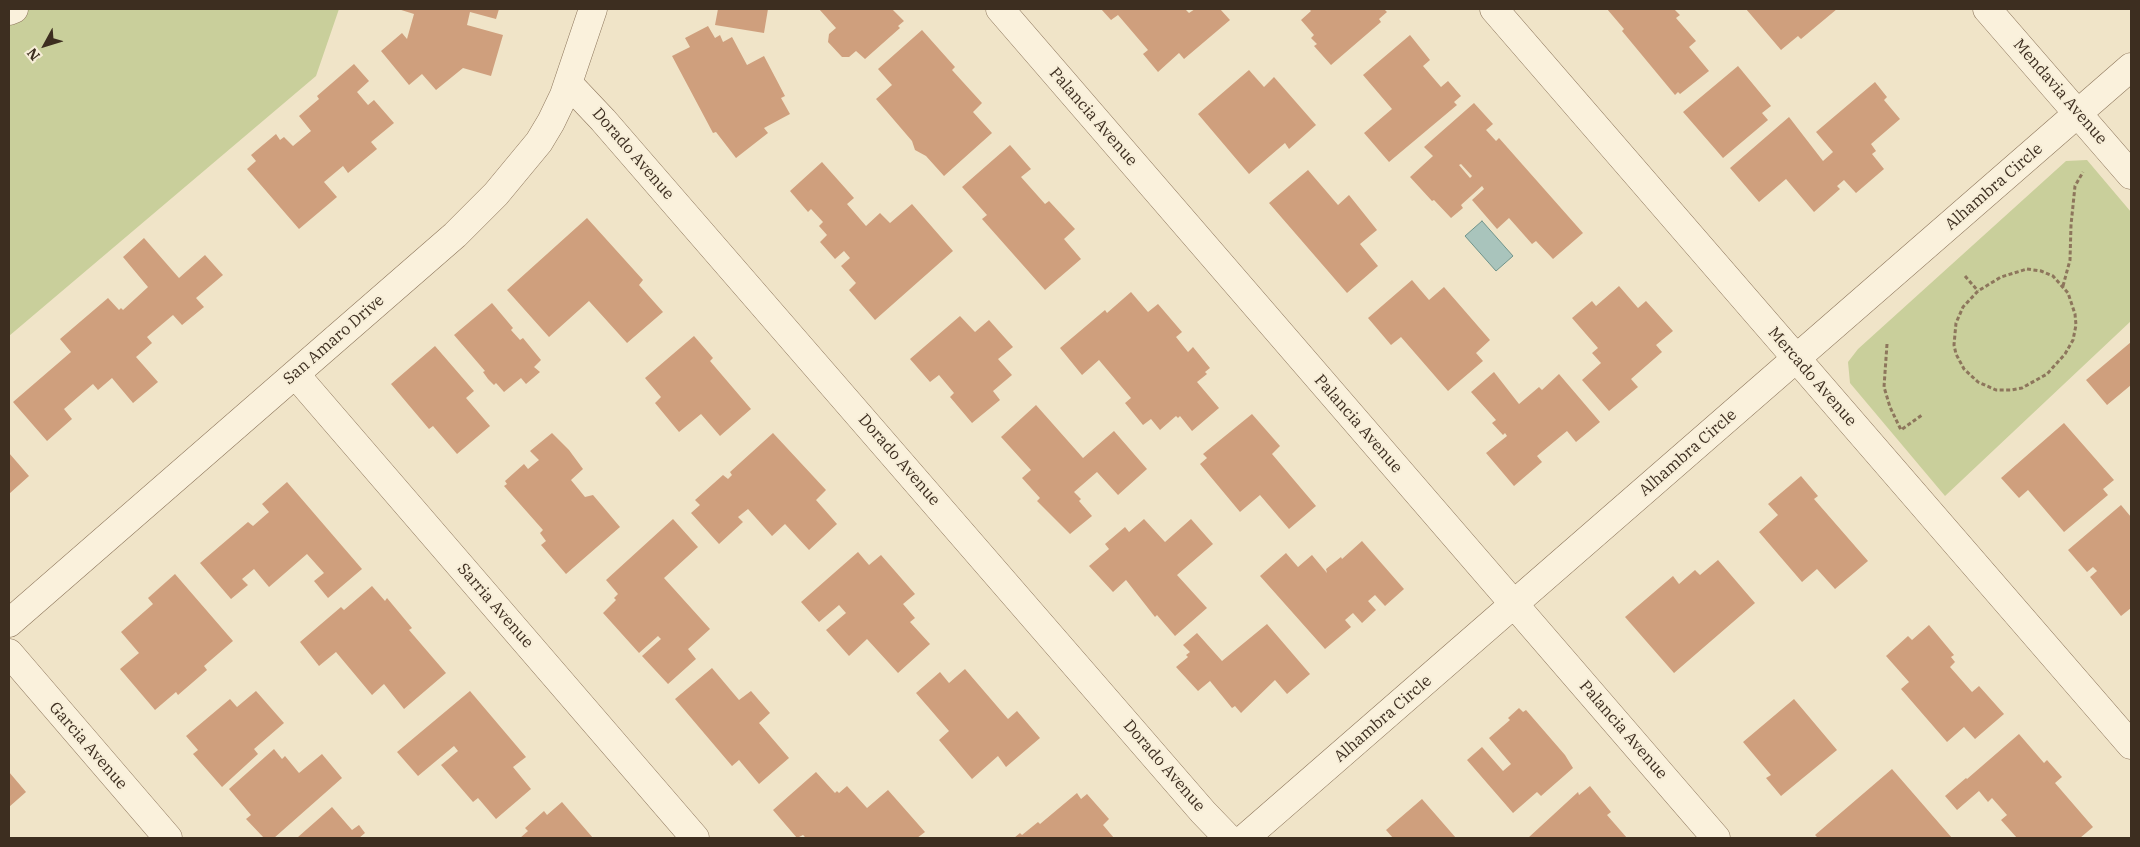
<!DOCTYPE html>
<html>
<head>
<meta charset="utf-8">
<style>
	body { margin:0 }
	#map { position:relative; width:2140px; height:847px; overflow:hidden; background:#f0e4c8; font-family:"IBM Plex Serif",serif }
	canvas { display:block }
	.frame { position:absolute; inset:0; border:10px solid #3d2e20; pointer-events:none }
	.north { position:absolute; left:20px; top:20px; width:50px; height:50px; -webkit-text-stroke:4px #f7eed8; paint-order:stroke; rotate:231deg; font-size:14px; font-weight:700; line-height:20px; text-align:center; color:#3d2e20 }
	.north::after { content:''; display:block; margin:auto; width:18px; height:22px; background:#3d2e20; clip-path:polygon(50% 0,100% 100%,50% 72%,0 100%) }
</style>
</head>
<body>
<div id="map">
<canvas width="2140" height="847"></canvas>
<div class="frame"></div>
<div class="north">N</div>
</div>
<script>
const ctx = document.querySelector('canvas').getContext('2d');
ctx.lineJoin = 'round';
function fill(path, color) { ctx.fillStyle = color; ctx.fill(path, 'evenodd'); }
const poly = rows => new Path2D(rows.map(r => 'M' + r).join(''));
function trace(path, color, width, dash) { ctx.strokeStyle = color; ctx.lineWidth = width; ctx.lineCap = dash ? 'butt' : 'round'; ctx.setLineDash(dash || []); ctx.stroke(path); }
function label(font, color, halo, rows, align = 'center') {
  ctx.font = font + ' "IBM Plex Serif",serif'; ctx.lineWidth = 4; ctx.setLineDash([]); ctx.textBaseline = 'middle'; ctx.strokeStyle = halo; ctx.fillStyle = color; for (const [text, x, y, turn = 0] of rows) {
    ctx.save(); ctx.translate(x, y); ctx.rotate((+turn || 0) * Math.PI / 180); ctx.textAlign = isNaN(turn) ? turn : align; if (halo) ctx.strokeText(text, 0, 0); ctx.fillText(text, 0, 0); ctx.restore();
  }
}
fill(poly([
	[9,9,339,9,316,76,9,336],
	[2087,160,2131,212,2131,321,1945,496,1850,383,1848,362,1858,349,2066,161]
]), '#c9cf9b');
const water = poly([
	[1482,221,1513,256,1496,271,1465,236,1482,221]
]);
fill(water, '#a9c4bc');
trace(water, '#6f938a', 1);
fill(poly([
	[398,9,499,9,496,19,470,12,467,25,503,35,491,76,463,68,436,90,422,74,409,85,381,51,402,33,407,39,414,14],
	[718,9,768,9,764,33,715,25],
	[819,9,892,9,904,21,898,26,900,28,865,59,856,51,849,57,842,57,828,42,829,34,836,28],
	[1101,9,1185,9,1189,13,1195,9,1220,9,1230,20,1184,59,1179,53,1158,72,1143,54,1148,50,1118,15,1111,20],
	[1309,9,1384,9,1387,12,1379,19,1381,22,1331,65,1314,46,1317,44,1311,38,1314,35,1301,20,1311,11],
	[1607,9,1674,9,1680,15,1676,18,1696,41,1689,47,1709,71,1680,94,1678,92,1675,95,1622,31,1624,29],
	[1746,9,1837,9,1801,39,1798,36,1781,50],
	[708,26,715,38,720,35,723,42,732,37,747,65,764,56,785,96,781,98,790,114,764,128,768,133,736,158,716,132,713,133,672,56,690,47,685,38],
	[922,30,955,67,952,70,982,103,973,112,992,133,944,176,926,156,915,150,912,141,876,99,892,85,878,69],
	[1410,35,1430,60,1423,66,1441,87,1448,81,1461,96,1454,102,1457,105,1389,162,1364,133,1392,109,1363,75],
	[354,64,369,81,357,92,368,105,374,100,394,123,371,142,377,149,348,173,343,166,324,182,337,197,299,229,247,169,256,161,251,155,276,134,280,140,284,137,293,146,311,131,299,116,319,99,317,96],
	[1738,66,1771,106,1762,113,1768,120,1723,158,1683,112],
	[1249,70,1264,87,1274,77,1316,125,1289,149,1285,143,1249,174,1198,114],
	[1875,82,1887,97,1884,100,1900,119,1871,144,1876,151,1872,154,1884,169,1856,193,1844,180,1837,186,1840,189,1814,212,1786,179,1759,202,1730,168,1789,117,1823,161,1833,152,1816,132],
	[1474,103,1493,124,1486,130,1496,141,1499,138,1583,233,1553,259,1536,241,1532,244,1509,218,1497,229,1472,200,1484,189,1482,186,1461,205,1463,208,1451,218,1434,200,1432,201,1410,177,1433,156,1424,147],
	[1461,164,1472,176,1470,178,1459,165],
	[1010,145,1031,169,1021,177,1045,204,1049,201,1075,229,1064,239,1081,259,1045,290,982,219,987,215,962,187],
	[822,162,854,198,847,204,866,226,880,213,890,223,912,204,953,251,875,320,849,290,856,283,841,266,850,258,844,251,835,259,820,242,827,235,819,226,823,222,811,209,808,212,790,191],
	[1308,170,1338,205,1349,195,1377,230,1360,244,1378,266,1347,293,1269,203],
	[587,218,643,280,639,285,663,312,627,343,589,301,549,337,507,290],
	[144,238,179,278,205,255,223,275,196,298,204,307,182,325,173,315,147,337,152,343,136,357,158,382,133,403,112,378,98,390,93,384,64,409,72,419,47,441,13,402,71,352,60,339,108,298,119,310,121,308,123,310,148,287,123,257],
	[1412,280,1429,300,1444,287,1490,340,1476,353,1483,361,1448,391,1401,337,1391,345,1368,318],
	[1619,286,1638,308,1646,301,1673,331,1656,345,1662,352,1631,379,1638,387,1609,411,1582,380,1601,363,1592,353,1598,348,1572,318,1592,301,1596,306],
	[1131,292,1148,312,1158,304,1182,332,1176,337,1188,352,1193,347,1210,368,1205,372,1207,374,1197,382,1219,408,1192,431,1180,416,1178,418,1176,416,1160,430,1151,419,1143,425,1125,403,1131,398,1099,360,1082,375,1060,348,1105,310,1107,313],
	[492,303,513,328,511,330,520,340,523,338,541,360,534,367,540,372,526,384,521,378,504,392,496,383,494,385,488,379,483,372,485,371,454,335],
	[960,316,975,332,989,320,1013,347,998,359,1012,375,993,391,1000,400,972,423,950,397,954,393,939,375,930,382,910,359],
	[694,336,713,358,710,361,751,409,720,436,701,414,679,432,655,403,661,397,645,378],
	[2131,342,2131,385,2107,405,2086,380],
	[435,346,474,391,466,398,490,426,457,454,433,426,429,429,391,384],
	[1494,372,1519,404,1539,387,1542,390,1559,374,1600,422,1576,442,1567,431,1537,456,1542,462,1514,486,1486,453,1507,436,1505,433,1503,435,1492,423,1496,420,1471,392],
	[1036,405,1083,458,1114,431,1147,469,1118,495,1097,472,1074,492,1081,499,1079,501,1092,516,1070,534,1037,501,1040,498,1022,478,1031,470,1001,437],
	[1252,414,1280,446,1272,454,1316,506,1289,529,1260,495,1240,512,1200,464,1207,458,1203,454],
	[2064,423,2114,480,2103,489,2108,495,2064,532,2028,490,2019,498,2001,478],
	[552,433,569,450,583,469,571,480,585,497,593,495,620,527,566,574,541,545,546,541,540,533,543,530,504,486,507,484,505,481,524,464,528,469,539,460,530,451],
	[773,433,826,490,816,500,837,524,809,550,785,524,772,536,748,509,738,517,743,522,719,544,691,513,700,505,695,500,723,475,728,479,732,475,730,472],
	[9,453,29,476,9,494],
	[1801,476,1818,496,1814,499,1868,561,1835,589,1817,569,1802,582,1759,532,1778,515,1768,504],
	[287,482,362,569,328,598,314,581,324,573,307,554,269,587,254,569,242,579,248,585,231,599,200,563,248,522,253,526,269,512,262,504],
	[2121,505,2131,517,2131,608,2121,616,2090,577,2097,571,2093,567,2087,572,2068,550],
	[673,519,698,547,664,578,710,629,688,649,696,659,668,684,642,656,661,639,658,636,639,653,603,613,616,600,614,598,618,594,606,580],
	[1144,519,1165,542,1191,519,1213,544,1177,575,1207,608,1175,636,1157,615,1155,617,1126,580,1113,592,1089,566,1109,549,1105,544,1125,527,1129,532],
	[1362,541,1404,589,1385,606,1375,595,1368,601,1376,610,1362,623,1353,613,1345,620,1351,627,1325,649,1260,576,1286,553,1298,567,1312,555,1327,573,1326,569,1341,557,1342,559],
	[858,552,869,565,881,555,915,594,903,604,915,618,910,622,930,644,898,673,867,639,849,656,826,630,846,613,839,605,819,622,801,602],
	[1718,560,1755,603,1674,673,1625,617,1673,576,1679,584,1695,570,1700,575],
	[175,574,233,641,204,666,207,670,178,695,176,692,155,710,120,669,139,653,121,632,153,604,148,598],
	[372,586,385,601,387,598,412,628,409,630,446,673,404,709,384,684,372,695,336,652,319,666,300,642,341,607,344,610],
	[1267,624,1310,674,1287,694,1275,680,1241,713,1235,706,1232,708,1210,681,1198,691,1176,667,1188,657,1186,655,1190,652,1183,645,1197,633,1222,661],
	[1929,625,1954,655,1951,657,1955,662,1950,667,1972,692,1979,686,2004,714,1975,739,1964,727,1947,742,1901,689,1909,682,1886,656,1908,636,1912,640],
	[712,668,739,700,751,691,770,713,759,723,789,758,759,784,739,760,732,766,675,699],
	[965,669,1008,719,1017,711,1040,738,1006,767,998,756,972,779,939,740,949,731,916,693,940,672,949,683],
	[256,691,284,723,254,749,258,754,222,787,193,754,198,750,186,736,230,699,237,707],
	[470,691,526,757,513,767,531,789,496,819,478,798,473,802,441,765,458,751,454,746,418,776,397,752],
	[1794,699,1837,750,1781,796,1766,778,1771,775,1743,742],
	[1519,708,1523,712,1526,710,1565,755,1573,768,1541,796,1537,792,1513,813,1467,760,1482,747,1503,771,1511,764,1489,738,1510,720,1508,718],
	[2019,734,2044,763,2047,760,2062,777,2055,783,2093,827,2080,838,2017,838,2001,820,2007,815,1992,798,1988,802,1979,791,1957,810,1945,796,1966,778,1967,779],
	[274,749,282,759,285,756,299,773,322,754,342,778,274,838,264,838,246,819,251,815,229,789],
	[1892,769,1952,838,1818,838,1815,835],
	[9,772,26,792,9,807],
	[816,772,835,793,837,791,839,793,847,786,867,808,888,790,925,832,917,838,806,838,803,835,797,838,773,810],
	[1590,786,1611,812,1607,815,1627,838,1528,838,1578,792,1579,795],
	[1077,793,1081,799,1087,794,1109,819,1103,825,1114,838,1014,838,1020,833,1022,835,1038,822,1040,824],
	[1422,799,1456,838,1393,838,1386,830],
	[562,802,593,838,520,838,528,831,525,828,544,811,547,815],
	[332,807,352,830,359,825,365,833,359,838,299,838,298,837]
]), '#cf9f7d');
const minor = poly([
	[1000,9,1716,838],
	[1494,9,2131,745],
	[1987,9,2131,175],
	[9,11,14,9],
	[568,83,603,120,1203,812,1228,838],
	[295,374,695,838],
	[9,623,455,235,496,194,539,142,551,122,564,95,593,9],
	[9,653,168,838],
	[1245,838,2131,67]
]);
trace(minor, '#8d765c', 29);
trace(poly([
	[2027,269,2041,271,2053,276,2068,293,2075,314,2076,325,2073,340,2065,354,2047,374,2022,388,2011,390,1996,390,1978,382,1964,369,1956,354,1954,345,1956,323,1963,307,1978,291,2001,277,2027,269],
	[1965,276,1978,291],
	[2063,286,2070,260,2071,225,2075,186,2083,172],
	[1887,344,1884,387,1890,407,1901,430,1922,415]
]), '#8d765c', 3, [4, 2.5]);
trace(minor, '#faf1dc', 28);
label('16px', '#3d2e20', '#f7eed8', [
	["Mendavia Avenue",2060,92,49],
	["Palancia Avenue",1093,117,49],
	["Dorado Avenue",633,154,49],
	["Alhambra Circle",1994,187,-41],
	["San Amaro Drive",334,340,-41],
	["Mercado Avenue",1812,377,49],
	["Palancia Avenue",1358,424,49],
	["Alhambra Circle",1688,453,-41],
	["Dorado Avenue",899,460,49],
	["Sarria Avenue",495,606,49],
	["Alhambra Circle",1383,719,-41],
	["Palancia Avenue",1623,730,49],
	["Garcia Avenue",88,746,49],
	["Dorado Avenue",1164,766,49]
]);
</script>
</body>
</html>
